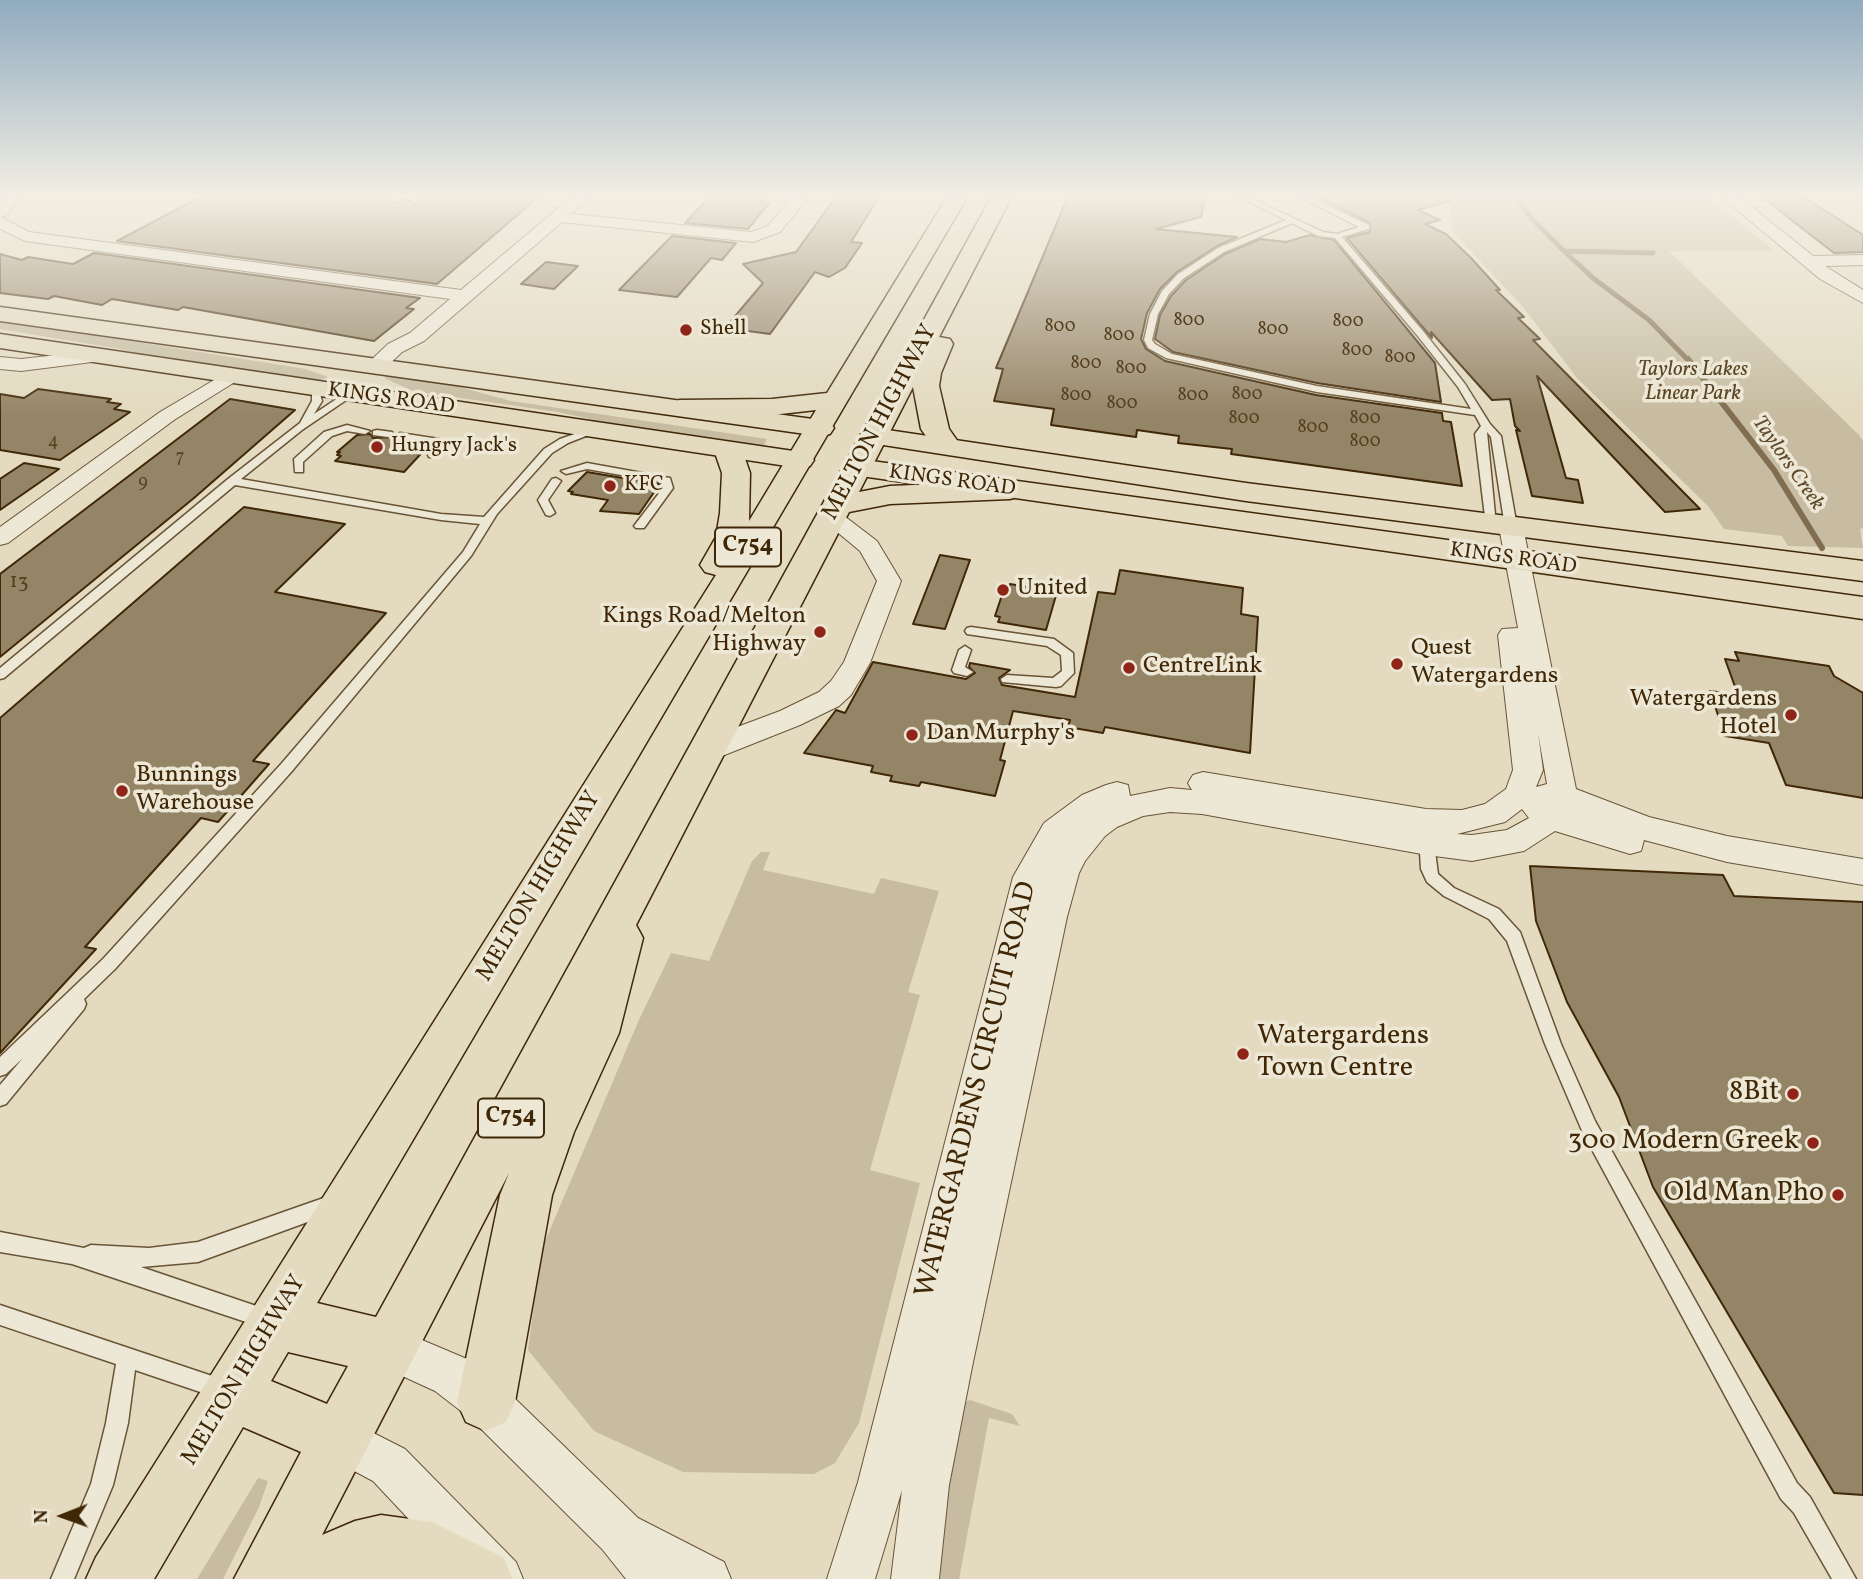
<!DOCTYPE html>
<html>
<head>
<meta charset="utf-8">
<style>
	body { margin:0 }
	#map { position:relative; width:1863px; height:1579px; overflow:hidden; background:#e3dac0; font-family:Vollkorn,serif }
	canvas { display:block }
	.north { position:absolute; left:28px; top:1481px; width:70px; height:70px; -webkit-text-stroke:5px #ede7d6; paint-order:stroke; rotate:269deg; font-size:19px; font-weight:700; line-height:28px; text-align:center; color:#402807 }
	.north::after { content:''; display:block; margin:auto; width:24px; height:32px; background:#402807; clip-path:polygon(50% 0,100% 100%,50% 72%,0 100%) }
</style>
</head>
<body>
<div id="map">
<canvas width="1863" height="1579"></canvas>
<div class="north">N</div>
</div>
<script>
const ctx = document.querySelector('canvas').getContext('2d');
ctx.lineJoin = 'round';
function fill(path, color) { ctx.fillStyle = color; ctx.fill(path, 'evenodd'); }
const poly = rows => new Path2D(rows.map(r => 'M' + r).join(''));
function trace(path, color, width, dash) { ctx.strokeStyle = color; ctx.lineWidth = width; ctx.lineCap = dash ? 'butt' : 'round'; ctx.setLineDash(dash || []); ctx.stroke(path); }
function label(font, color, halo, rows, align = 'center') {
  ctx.font = font + ' Vollkorn,serif'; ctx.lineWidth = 7; ctx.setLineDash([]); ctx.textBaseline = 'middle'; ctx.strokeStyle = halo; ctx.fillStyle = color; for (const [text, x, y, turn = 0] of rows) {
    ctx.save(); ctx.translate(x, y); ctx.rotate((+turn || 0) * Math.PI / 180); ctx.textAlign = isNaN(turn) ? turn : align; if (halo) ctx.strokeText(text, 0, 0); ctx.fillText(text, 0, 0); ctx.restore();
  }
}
fill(poly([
	[1434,194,1706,194,1774,251,1669,251,1859,435,1863,441,1863,528,1860,529,1863,548,1788,546,1782,536,1724,529,1708,506,1577,378,1523,307,1453,232,1449,206],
	[0,320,306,369,328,377,317,382,177,362,120,349,0,329],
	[389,376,445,383,511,401,767,439,764,445,746,445,645,431,558,412,413,391,384,378],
	[761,852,770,852,763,870,874,894,881,878,939,891,908,992,920,995,870,1170,920,1183,859,1423,835,1463,814,1474,683,1472,594,1431,528,1350,541,1251,638,1022,671,953,709,961,752,861],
	[970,1400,1012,1414,1020,1426,989,1418,959,1579,931,1579,955,1407],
	[258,1478,268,1481,259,1507,223,1579,197,1579]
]), '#c7bca1');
trace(poly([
	[1513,194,1532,219,1564,251,1593,278,1649,320,1689,361],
	[1564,251,1653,253]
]), '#816e50', 5);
trace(poly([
	[1688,359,1774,470,1822,548]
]), '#816e50', 6);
const building = poly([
	[206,194,385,194,392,203,409,199,414,205,429,194,542,194,437,284,117,241,206,194],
	[712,194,768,194,761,202,769,203,748,229,685,223,712,194],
	[842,194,881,194,851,242,862,243,845,268,829,277,815,272,770,334,725,328,763,283,743,264,796,252,835,198,842,194],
	[1069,194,1206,194,1201,217,1156,229,1237,237,1217,246,1177,272,1160,289,1147,313,1141,339,1146,349,1165,361,1316,395,1442,413,1443,421,1451,422,1462,486,1231,454,1232,449,1178,443,1179,436,1137,430,1136,437,1051,425,1054,409,994,401,1003,369,996,368,1069,194],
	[1312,194,1451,194,1452,200,1418,210,1440,220,1425,224,1446,234,1471,258,1500,290,1496,290,1524,317,1518,318,1540,339,1533,340,1700,509,1665,512,1537,376,1566,478,1578,480,1583,503,1532,496,1516,430,1520,431,1515,426,1510,399,1492,400,1431,332,1432,338,1347,238,1370,232,1370,223,1312,194],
	[1758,194,1799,194,1863,235,1863,252,1834,253,1758,194],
	[1310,235,1334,240,1435,363,1441,402,1317,383,1173,352,1155,339,1160,315,1171,296,1186,280,1225,254,1260,239,1286,242,1310,235],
	[672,236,736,243,722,260,711,258,677,297,619,290,672,236],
	[94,253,420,298,406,308,414,309,374,341,183,307,178,310,112,299,102,305,54,296,48,299,0,293,0,254,22,260,28,257,73,264,94,253],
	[546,262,578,266,554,289,521,284,546,262],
	[38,389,111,399,107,402,121,404,114,409,130,412,60,460,0,450,0,394,24,398,38,389],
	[230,399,295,410,194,498,0,657,0,574,230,399],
	[370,434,373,438,393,437,396,441,428,446,404,472,335,461,341,456,337,455,340,452,337,452,357,435,370,434],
	[24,463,59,469,0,510,0,479,24,463],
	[587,472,659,484,659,485,639,514,600,511,608,500,571,494,573,492,568,491,587,472],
	[244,507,345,524,275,592,386,613,253,761,269,764,218,822,201,818,85,947,96,949,0,1053,0,718,244,507],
	[940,555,970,560,945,629,913,624,940,555],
	[1120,570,1243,588,1241,614,1258,617,1250,753,1105,727,1103,733,1068,727,1070,720,1013,711,1000,760,1005,761,995,796,921,782,919,786,890,781,892,776,871,772,873,766,804,753,836,710,845,713,873,662,966,679,975,673,969,667,970,663,1010,670,999,678,1002,685,1075,697,1098,592,1115,594,1120,570],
	[1010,584,1057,592,1046,630,998,622,1000,617,995,616,1004,589,1008,590,1010,584],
	[1735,652,1829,666,1834,676,1863,693,1863,798,1786,785,1769,743,1725,736,1710,691,1738,695,1725,659,1739,661,1735,652],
	[1530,866,1723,875,1734,896,1863,902,1863,1495,1834,1493,1653,1187,1619,1097,1567,1002,1536,921,1530,866]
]);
fill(building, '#958567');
trace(building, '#402807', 2);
const service = poly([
	[1233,194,1242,194,1323,232,1337,234,1359,227,1294,194,1303,194,1369,225,1369,229,1342,237,1423,331,1465,384,1490,424,1501,436,1517,527,1515,529,1511,530,1505,527,1491,437,1487,432,1496,525,1491,528,1486,525,1475,434,1481,426,1475,415,1317,392,1166,358,1148,348,1144,340,1150,314,1162,291,1178,274,1218,248,1286,220,1233,194],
	[1292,223,1318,236,1335,238,1417,335,1458,387,1471,409,1317,386,1172,354,1155,344,1152,340,1158,314,1169,294,1184,278,1224,252,1292,223],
	[312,387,318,387,322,401,314,414,347,392,355,394,302,430,241,479,441,514,484,517,544,449,560,439,592,428,601,430,568,443,552,453,497,514,471,556,292,771,115,969,84,999,86,1004,84,1009,6,1104,0,1106,0,1085,23,1058,6,1074,0,1076,0,1057,103,959,282,763,463,552,480,524,441,520,235,485,4,678,0,679,0,668,228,479,300,423,312,401,312,387],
	[347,425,370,431,365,434,347,431,332,436,303,462,303,472,295,472,294,459,324,432,347,425],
	[377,430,392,432,393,434,388,437,373,435,373,431,377,430],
	[400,433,439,439,443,445,437,457,429,457,428,455,432,444,396,438,395,436,400,433],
	[587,463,670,478,673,488,644,528,636,528,634,526,663,488,661,482,587,469,566,474,561,471,587,463],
	[556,478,561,481,548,500,555,513,550,516,546,515,538,500,552,479,556,478],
	[971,627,1054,639,1073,653,1074,673,1061,686,1056,687,1002,682,1001,679,1007,675,1053,678,1062,671,1061,655,1047,646,967,634,965,631,967,628,971,627],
	[965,646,971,650,965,667,973,672,967,676,954,673,952,670,959,650,965,646],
	[1426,830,1431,832,1433,836,1438,874,1454,888,1499,909,1520,932,1561,1044,1595,1121,1797,1483,1810,1497,1856,1579,1832,1579,1794,1513,1781,1499,1583,1133,1545,1044,1507,941,1489,919,1444,896,1427,882,1421,869,1419,836,1421,832,1426,830],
	[335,1194,342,1196,344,1203,342,1210,335,1212,198,1262,141,1267,274,1312,277,1319,274,1326,267,1329,72,1264,0,1252,0,1232,84,1248,91,1245,149,1248,198,1242,335,1194],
	[0,1305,221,1379,228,1382,231,1389,228,1396,221,1399,135,1370,128,1423,113,1485,74,1579,51,1579,91,1484,106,1423,116,1364,0,1325,0,1305]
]);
const minor = poly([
	[7,194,23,194,6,216,1,217,29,232,461,290,575,194,593,194,571,214,751,232,768,226,795,194,811,194,780,232,753,242,562,222,424,341,402,352,382,371,375,373,368,371,365,367,368,363,388,344,410,333,450,299,25,241,0,229,0,203,7,194],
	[1718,194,1736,194,1813,256,1863,255,1863,265,1825,266,1863,290,1863,303,1820,279,1718,194],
	[93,351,100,353,103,357,100,361,21,371,0,369,0,357,21,359,93,351],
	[231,370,238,372,241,376,238,380,174,420,8,543,0,545,0,527,160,412,231,370],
	[831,510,839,512,877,541,901,581,870,663,851,695,839,706,800,725,717,758,707,761,697,758,693,750,697,742,780,711,819,692,831,681,844,662,877,581,860,551,819,517,823,512,831,510],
	[1511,520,1519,522,1523,527,1576,789,1649,817,1727,836,1863,859,1863,885,1727,862,1644,840,1641,851,1630,854,1555,831,1524,851,1472,861,1427,855,1202,814,1170,812,1143,816,1117,827,1105,836,1085,861,1079,873,1067,917,972,1367,949,1485,939,1579,891,1579,902,1490,875,1579,827,1579,858,1482,1013,877,1044,823,1082,795,1106,785,1117,782,1128,785,1130,796,1170,788,1192,790,1188,783,1193,775,1203,772,1426,809,1462,810,1485,804,1506,789,1513,770,1498,635,1502,629,1518,628,1499,527,1503,522,1511,520],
	[1538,733,1547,784,1536,787,1543,770,1538,733],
	[1522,809,1529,818,1507,830,1472,835,1457,834,1505,822,1522,809],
	[389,1326,467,1359,502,1386,638,1518,724,1562,731,1579,626,1579,602,1549,470,1418,435,1391,374,1363,367,1348,374,1333,389,1326],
	[340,1416,405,1449,516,1562,523,1579,465,1579,373,1481,324,1455,317,1439,324,1423,340,1416]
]);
const primary = poly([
	[0,307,820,420,830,422,834,428,830,434,820,436,0,321,0,307],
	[0,334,800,452,810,454,814,460,810,466,800,468,0,348,0,334],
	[874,428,1246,483,1863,561,1863,581,1246,501,864,442,860,436,864,430,874,428],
	[857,459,1863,597,1863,619,847,474,843,468,847,462,857,459]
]);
const trunk = poly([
	[949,194,969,194,317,1303,376,1317,993,194,1013,194,939,337,950,339,953,344,941,373,939,386,949,429,961,446,957,452,937,452,921,429,913,387,859,492,890,486,1010,481,1020,484,1025,490,1020,496,1010,499,890,504,849,512,636,925,643,938,619,1033,574,1132,552,1195,515,1402,506,1422,486,1431,466,1422,457,1402,500,1195,509,1173,322,1535,355,1521,381,1515,432,1522,503,1557,513,1579,234,1579,301,1452,243,1427,154,1579,86,1579,96,1557,716,575,705,572,700,565,716,537,720,513,722,473,714,450,718,444,728,442,738,444,742,450,750,473,749,521,816,410,772,415,680,416,671,414,667,408,671,402,680,400,772,399,827,393,949,194],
	[288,1352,348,1366,327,1404,271,1381,288,1352]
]);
trace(service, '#695435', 3);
trace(minor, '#695435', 2);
trace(primary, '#402807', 3);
trace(trunk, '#402807', 3);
fill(service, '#ede7d6');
fill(minor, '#ede7d6');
fill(primary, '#e3dac0');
fill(trunk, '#e3dac0');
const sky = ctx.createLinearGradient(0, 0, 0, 415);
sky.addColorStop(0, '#90abbf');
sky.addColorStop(0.47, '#f2eee3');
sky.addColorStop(1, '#f2eee300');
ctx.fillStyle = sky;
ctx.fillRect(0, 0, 1863, 415);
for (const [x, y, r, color] of [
	[686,330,7,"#8f2418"],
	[377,447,7,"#8f2418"],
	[610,486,7,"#8f2418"],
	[1003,590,7,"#8f2418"],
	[820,632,7,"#8f2418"],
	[1397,664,7,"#8f2418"],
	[1129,668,7,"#8f2418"],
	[1791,715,7,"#8f2418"],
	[912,735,7,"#8f2418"],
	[122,791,7,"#8f2418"],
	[1243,1054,7,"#8f2418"],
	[1793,1094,7,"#8f2418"],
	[1813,1143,7,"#8f2418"],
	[1838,1195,7,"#8f2418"]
]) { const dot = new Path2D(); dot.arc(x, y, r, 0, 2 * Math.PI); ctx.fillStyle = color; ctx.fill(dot); trace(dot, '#ede7d6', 2.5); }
label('18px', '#553f1f', null, [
	["800",1189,322],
	["800",1348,323],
	["800",1060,328],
	["800",1273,331],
	["800",1119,337],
	["800",1357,352],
	["800",1400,359],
	["800",1086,365],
	["800",1131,370],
	["800",1247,396],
	["800",1076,397],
	["800",1193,397],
	["800",1122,405],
	["800",1244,420],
	["800",1365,420],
	["800",1313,429],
	["4",53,443],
	["800",1365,443],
	["7",180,459],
	["9",143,484]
]);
label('21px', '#402807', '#ede7d6', [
	["Shell",700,330],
	["Hungry Jack's",391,447],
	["KFC",624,486]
], 'left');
label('italic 21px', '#5b4626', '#ede7d6', [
	["Taylors Lakes",1693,371],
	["Linear Park",1693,395]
]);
label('21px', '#402807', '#ede7d6', [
	["KINGS ROAD",391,400,8],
	["KINGS ROAD",952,482,8],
	["KINGS ROAD",1513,560,8]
]);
label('italic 21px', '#604b2c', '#ede7d6', [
	["Taylors Creek",1787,464,55]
]);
label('21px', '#553f1f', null, [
	["13",19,583]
]);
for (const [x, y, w] of [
	[748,547,66],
	[511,1118,66]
]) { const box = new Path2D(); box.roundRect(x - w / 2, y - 19.5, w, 39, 5); ctx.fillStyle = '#ede7d6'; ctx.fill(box); trace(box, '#402807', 2); }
label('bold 23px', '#402807', null, [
	["C754",748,547],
	["C754",511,1118]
]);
label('24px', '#402807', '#ede7d6', [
	["MELTON HIGHWAY",881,423,-62],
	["MELTON HIGHWAY",540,887,-59],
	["MELTON HIGHWAY",245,1371,-59]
]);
label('24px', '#402807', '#ede7d6', [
	["United",1017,590],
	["Kings Road/Melton",806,618,"right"],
	["Highway",806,646,"right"],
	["Quest",1411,650],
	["Watergardens",1411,678],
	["CentreLink",1143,668],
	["Watergardens",1777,701,"right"],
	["Hotel",1777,729,"right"],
	["Dan Murphy's",926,735],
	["Bunnings",136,777],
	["Warehouse",136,805]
], 'left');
label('28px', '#402807', '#ede7d6', [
	["Watergardens",1257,1038,"left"],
	["Town Centre",1257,1070,"left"],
	["8Bit",1779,1094],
	["300 Modern Greek",1799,1143],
	["Old Man Pho",1824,1195]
], 'right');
label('28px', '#402807', '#ede7d6', [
	["WATERGARDENS CIRCUIT ROAD",978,1090,-76]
]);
</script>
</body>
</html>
